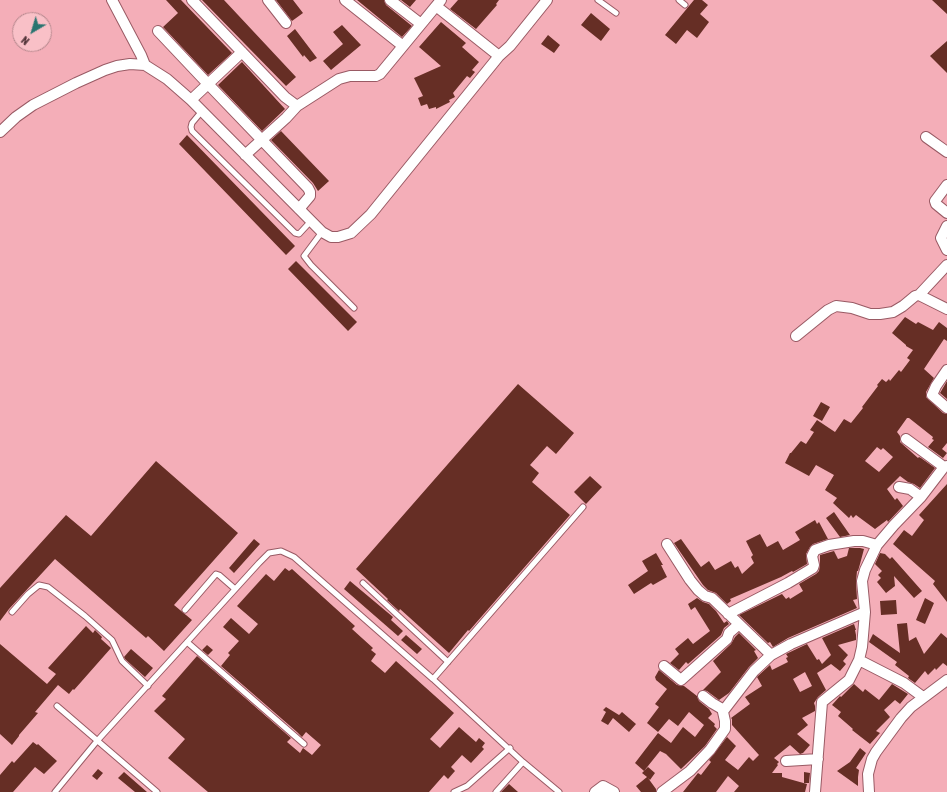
<!DOCTYPE html>
<html>
<head>
<meta charset="utf-8">
<style>
	body { margin:0 }
	#map { position:relative; width:947px; height:792px; overflow:hidden; background:#f4aeb8; font-family:"Asap Condensed",sans-serif }
	canvas { display:block }
	.north { position:absolute; left:12px; top:12px; width:40px; height:40px; box-sizing:border-box; background:#f9c0c7; border:1px solid #b5878d; border-radius:50%; rotate:218deg; font-size:11px; font-weight:700; line-height:16px; text-align:center; color:#4e3136 }
	.north::after { content:''; display:block; margin:auto; width:14px; height:18px; background:#2a7470; clip-path:polygon(50% 0,100% 100%,50% 72%,0 100%) }
</style>
</head>
<body>
<div id="map">
<canvas width="947" height="792"></canvas>
<div class="north">N</div>
</div>
<script>
const ctx = document.querySelector('canvas').getContext('2d');
ctx.lineJoin = 'round';
function fill(path, color) { ctx.fillStyle = color; ctx.fill(path, 'evenodd'); }
const poly = rows => new Path2D(rows.map(r => 'M' + r).join(''));
function trace(path, color, width, dash) { ctx.strokeStyle = color; ctx.lineWidth = width; ctx.lineCap = dash ? 'butt' : 'round'; ctx.setLineDash(dash || []); ctx.stroke(path); }
fill(poly([
	[166,0,181,0,232,53,208,75,163,27,178,13],
	[202,0,224,0,296,77,286,86],
	[276,0,293,0,303,13,292,21],
	[357,0,384,0,386,5,412,26,402,37],
	[401,0,416,0,410,7],
	[458,0,499,0,496,4,497,5,476,29,450,9],
	[694,0,702,0,708,5,700,14,709,22,697,38,687,30,676,44,665,35],
	[932,0,947,0,947,14],
	[591,13,610,29,601,41,581,25],
	[441,22,466,43,462,47,479,62,472,70,475,72,470,78,467,76,453,93,455,97,449,100,450,102,436,109,436,107,429,109,427,104,421,106,418,98,423,96,414,78,441,66,419,47],
	[342,25,361,45,331,70,323,61,343,44,333,32],
	[295,29,317,58,310,62,304,55,303,57,287,36],
	[548,35,560,45,554,53,541,44],
	[947,41,947,73,930,56],
	[242,62,285,109,262,131,218,85],
	[281,131,329,181,318,191,313,183,271,140],
	[187,135,295,246,286,255,179,144],
	[296,261,357,322,348,331,288,269],
	[905,317,916,324,918,322,933,330,939,322,947,328,947,341,944,339,924,369,934,378,926,392,926,397,943,413,947,414,947,443,942,449,947,453,943,458,928,447,934,440,932,439,933,437,909,418,907,418,897,432,900,436,900,442,918,458,919,457,921,458,935,468,920,488,914,484,908,482,900,476,887,489,895,500,897,498,903,506,888,522,887,520,875,529,856,515,853,518,851,515,849,518,833,503,837,498,825,490,834,475,816,465,809,476,785,463,790,453,791,453,800,442,801,441,806,444,814,432,810,430,817,420,835,432,844,419,851,423,863,408,862,407,878,386,877,385,882,379,886,382,889,379,890,381,899,370,901,372,910,360,907,358,913,350,906,346,906,345,892,333],
	[877,447,881,450,883,448,893,457,879,472,865,461],
	[947,381,947,399,940,393],
	[518,384,574,433,556,454,547,446,530,465,539,473,532,482,570,515,469,631,468,630,449,653,400,609,399,611,387,600,388,599,356,569],
	[821,402,830,407,822,421,813,416],
	[156,461,238,533,174,605,192,620,164,651,148,636,146,638,55,559,9,609,0,621,0,588,66,515,91,536],
	[590,476,602,487,586,504,574,492],
	[947,484,947,602,933,584,935,581,893,544,904,530,912,536,924,520,919,515],
	[834,512,843,525,850,535,840,537,826,518],
	[815,520,817,524,819,522,828,539,813,544,810,547,806,554,807,564,793,572,792,571,781,577,730,599,731,601,727,604,716,593,708,590,703,585,674,543,681,539,701,567,709,561,715,570,731,561,735,568,738,566,742,574,754,563,751,557,753,555,746,541,760,534,767,547,778,541,783,550,800,540,795,532],
	[254,539,260,544,234,573,229,568],
	[849,548,860,548,864,549,860,564,858,571,857,571,856,582,857,599,853,600,857,608,788,638,773,647,770,642,768,643,739,615,782,594,786,599,789,597,790,599,803,591,799,584,816,574,819,571,820,564,820,555,834,551,838,559,847,556],
	[656,553,663,565,661,565,667,577,653,585,651,583,634,594,628,585,648,571,642,561],
	[880,553,885,554,890,559,892,557,922,591,914,598,894,576,895,586,886,593,877,582,881,578,878,575,882,571,875,564],
	[285,568,289,571,292,569,355,626,352,629,373,648,371,650,376,654,371,661,385,673,396,661,454,713,430,739,440,748,459,727,476,742,479,738,485,743,482,747,484,749,471,763,462,755,451,767,455,771,448,779,444,775,429,792,208,792,168,758,185,739,154,711,166,699,162,696,197,656,291,738,287,742,300,753,303,748,312,755,321,745,306,732,302,737,297,732,221,666,230,655,228,653,239,641,223,627,231,618,249,634,258,624,237,606,266,574,274,581],
	[350,581,393,617,391,620,403,631,398,636,344,589],
	[697,598,703,602,709,604,716,611,724,623,727,621,729,624,724,628,721,635,688,664,686,662,679,670,670,663,679,654,675,649,688,638,693,644,710,631,695,607,691,610,688,604],
	[925,598,934,603,925,624,916,620],
	[896,600,897,614,881,615,880,601],
	[907,623,909,641,916,637,924,654,941,633,947,638,947,666,943,663,936,670,935,668,928,675,925,671,915,683,908,678,909,676,895,665,897,662,869,642,873,634,900,653,897,624],
	[854,624,856,630,855,630,856,635,856,640,838,645,848,655,843,661,846,664,840,671,831,664,817,673,826,690,818,697,814,703,815,706,815,711,802,718,808,725,797,734,810,745,803,753,800,754,790,745,774,758,779,762,777,764,778,765,772,773,782,773,782,777,807,784,805,792,734,792,739,786,728,776,716,792,683,792,698,773,701,775,711,762,709,760,727,737,736,746,725,760,738,770,749,757,753,761,759,755,732,725,732,719,731,718,750,704,745,697,762,686,757,677,759,675,770,665,772,670,788,662,786,658,788,657,786,654,807,644,817,660,819,659,822,664,831,655,822,638],
	[805,672,812,686,800,692,793,679],
	[86,626,93,633,95,630,102,637,101,639,111,648,74,690,73,689,69,694,58,685,35,712,38,713,19,735,19,736,12,745,0,734,0,644,47,684,56,674,48,668],
	[739,633,756,650,754,651,758,658,749,667,729,693,719,700,707,691,703,690,721,672,713,661,731,644,735,637],
	[406,635,422,649,417,654,401,640],
	[207,645,213,650,208,655,202,650],
	[131,649,153,668,145,677,125,659,124,657],
	[659,670,677,685,684,686,697,696,699,701,709,709,712,714,708,718,715,724,714,726,717,729,705,746,681,769,666,754,660,751,644,771,635,763,658,733,671,743,683,727,695,737,704,725,689,712,678,726,669,719,658,732,647,723,659,707,655,704,667,689,656,680,655,677],
	[854,684,863,692,865,689,879,700,892,684,908,694,900,704,895,700,884,710,890,717,876,731,880,733,870,744,852,730,853,729,838,716,841,712,832,705,840,696,841,697],
	[606,707,619,715,622,712,636,724,629,732,613,718,608,725,601,721,606,712,603,710],
	[33,742,37,745,38,744,57,761,44,774,35,767,13,792,0,792,0,775,12,761,14,763],
	[860,748,866,753,856,768,859,770,858,777,858,786,837,771,850,762],
	[648,767,655,773,650,780,648,778,656,789,656,792,641,792,636,786,647,777,642,773],
	[98,769,103,773,97,780,92,776],
	[124,772,147,792,135,792,118,778],
	[804,772,810,773,809,783,804,783],
	[509,784,518,792,501,792]
]), '#662e25');
const service = poly([
	[598,0,616,13],
	[679,0,685,5],
	[202,111,192,123,191,127,192,131,295,233,299,234,311,221],
	[322,232,304,256,311,265,354,308],
	[363,583,448,662],
	[185,610,216,574,219,575,235,589],
	[12,612,28,594,39,585,48,587,85,616,112,640,122,661,148,686],
	[187,642,304,744],
	[433,679,583,507],
	[57,706,157,792],
	[55,792,97,741,259,563,269,553,281,551,294,557,433,679,523,762,559,792],
	[454,792,467,786,510,748],
	[496,792,523,762]
]);
const minor = poly([
	[112,0,141,55,145,65,167,79,191,100,322,232,331,237,338,237,351,233,371,214,499,56,510,46,547,0],
	[192,0,285,97,297,106,339,79,350,76,376,76,380,74,441,0],
	[268,0,286,23],
	[345,0,403,46],
	[390,0,421,24],
	[436,6,499,56],
	[158,31,208,84,308,188,310,192,310,196,299,209],
	[191,100,242,52],
	[0,132,16,117,33,105,76,83,105,70,117,66,130,64,145,65],
	[926,137,947,152],
	[245,155,286,118,297,106],
	[947,185,935,201,936,204,947,213],
	[947,226,941,238,947,250],
	[919,295,947,265],
	[796,336,828,310,836,306,852,308,870,314,880,314,893,312,903,306,915,296,919,295,947,309],
	[947,370,936,386,932,395,947,408],
	[906,439,944,467],
	[899,487,910,489,921,497],
	[667,544,690,580,698,590,705,596,712,598,771,655,791,644,865,612],
	[728,614,788,583,813,568,814,565,812,556,815,550,829,545,854,541,863,541,877,545],
	[859,660,904,683,923,697],
	[664,666,681,680,727,639,729,633,738,625],
	[703,696,712,703,724,710],
	[786,761,818,759],
	[595,792,603,786,614,792],
	[662,792,690,771,710,750,725,729,725,721,723,712,724,710,754,671,771,655],
	[815,792,822,702,849,680,859,660,862,647,865,612,862,581,865,570,877,545,894,525,921,497,944,467,947,466],
	[869,792,868,774,872,759,876,752,901,718,911,707,947,680]
]);
trace(service, '#995a64', 7);
trace(minor, '#995a64', 12);
trace(service, '#fff', 5);
trace(minor, '#fff', 10);
</script>
</body>
</html>
